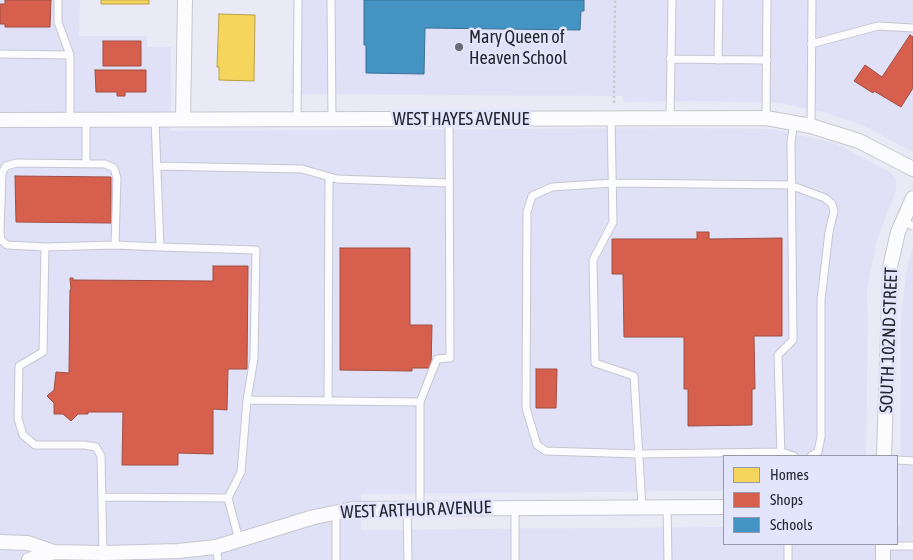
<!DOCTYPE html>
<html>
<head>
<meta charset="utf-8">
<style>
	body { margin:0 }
	#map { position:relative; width:913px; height:560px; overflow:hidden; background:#e9eaf6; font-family:"Asap Condensed",sans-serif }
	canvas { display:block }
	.legend { position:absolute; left:723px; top:455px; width:175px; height:90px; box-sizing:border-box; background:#e3e5fc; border:1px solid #9798a9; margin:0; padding:6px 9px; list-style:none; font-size:15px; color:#24252d }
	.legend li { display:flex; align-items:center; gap:10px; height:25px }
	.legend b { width:25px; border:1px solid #9798a9 }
</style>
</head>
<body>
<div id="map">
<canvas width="913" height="560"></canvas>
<ul class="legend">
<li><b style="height:14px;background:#f6d55c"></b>Homes</li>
<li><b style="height:14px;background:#d6604d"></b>Shops</li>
<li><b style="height:14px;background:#4393c3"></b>Schools</li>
</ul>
</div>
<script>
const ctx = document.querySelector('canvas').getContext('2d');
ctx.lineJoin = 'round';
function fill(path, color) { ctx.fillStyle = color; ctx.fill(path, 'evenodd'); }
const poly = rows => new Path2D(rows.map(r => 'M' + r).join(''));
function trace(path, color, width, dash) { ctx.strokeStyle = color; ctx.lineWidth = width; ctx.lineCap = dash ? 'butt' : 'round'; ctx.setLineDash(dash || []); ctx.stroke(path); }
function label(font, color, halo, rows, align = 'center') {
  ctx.font = font + ' "Asap Condensed",sans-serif'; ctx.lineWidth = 5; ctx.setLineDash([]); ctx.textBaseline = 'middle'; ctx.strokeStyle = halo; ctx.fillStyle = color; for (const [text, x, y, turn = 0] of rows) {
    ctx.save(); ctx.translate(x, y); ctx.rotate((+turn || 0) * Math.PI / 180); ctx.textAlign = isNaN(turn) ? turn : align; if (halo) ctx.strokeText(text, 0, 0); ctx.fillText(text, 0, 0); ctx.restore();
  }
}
fill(poly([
	[0,0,80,0,79,36,147,36,147,47,171,47,171,131,689,128,772,129,835,143,888,171,896,178,896,190,877,240,870,273,867,293,868,320,866,456,724,456,724,491,361,494,361,530,724,527,724,544,897,544,897,526,900,525,901,313,908,264,913,247,913,560,0,560],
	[296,0,913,0,913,152,862,125,823,112,780,103,697,101,624,102,623,96,291,94]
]), '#e0e1f7');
const homes = poly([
	[101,0,149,0,149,4,101,4,101,0],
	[219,14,255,15,254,81,219,80,219,67,217,67,219,14]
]);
fill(homes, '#f6d55c');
trace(homes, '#b7a04e', 1);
const shops = poly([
	[5,0,51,0,50,27,5,27,5,24,0,24,0,4,5,4,5,0],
	[910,35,913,37,913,88,901,107,874,91,873,93,854,81,865,65,882,77,910,35],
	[103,41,141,41,141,66,103,66,103,41],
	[95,70,146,70,146,92,125,92,125,96,117,96,117,92,96,92,95,70],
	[15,176,111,177,111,223,16,222,15,176],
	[697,232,709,232,709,239,782,238,782,336,754,336,755,389,752,389,752,425,688,426,688,389,684,389,684,337,624,337,623,274,612,274,612,239,697,239,697,232],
	[340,248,410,248,410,325,432,325,431,368,412,368,412,371,340,370,340,248],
	[213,266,248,266,247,369,228,369,227,410,213,409,213,454,178,453,178,465,122,465,123,412,88,412,88,414,78,414,71,421,63,414,54,414,54,403,47,396,54,390,56,372,69,373,70,290,71,290,70,278,73,278,73,280,213,281,213,266],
	[536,369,557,369,556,408,536,408,536,369]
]);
fill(shops, '#d6604d');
trace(shops, '#a14e43', 1);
const schools = poly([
	[364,0,584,0,584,11,581,11,580,30,425,28,424,74,366,73,366,45,364,45,364,0]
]);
fill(schools, '#4393c3');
trace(schools, '#3a7296', 1);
const lane = poly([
	[58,0,58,22,70,55,70,120],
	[331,0,332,119],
	[811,44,878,26,913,28],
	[0,54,70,55],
	[670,59,767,60],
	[718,60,719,0],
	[611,118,613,222,593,260,595,363,634,376,642,507],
	[670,118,672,0],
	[766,118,767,0],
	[155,119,160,247,256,250,254,358,247,400,241,472,228,498,239,540],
	[297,119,298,0],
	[86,120,86,164],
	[811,126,812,0],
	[157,166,302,169,337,179,448,183],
	[903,221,913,226],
	[115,245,160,247],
	[45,247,115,245,117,178,114,168,105,164,17,163,6,166,2,173,0,232,1,240,7,245,45,247,43,352,19,366,18,419,23,435,35,445,84,445,96,447,101,456,103,553],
	[247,400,420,402],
	[328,401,329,177],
	[781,456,778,355,793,340,791,142,794,122],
	[794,456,781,452,639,454,546,451,537,445,526,408,527,212,532,196,552,187,613,183,790,185,825,198,832,204,834,211,829,232,821,300,821,437,818,452,811,456],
	[897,460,913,461],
	[102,497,228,498],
	[667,507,668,560],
	[407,508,408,560],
	[420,508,420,402,437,359,450,358,449,119],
	[883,546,913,546],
	[216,547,218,560],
	[336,560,336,512],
	[515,560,515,508],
	[788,560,788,544]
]);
const street = poly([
	[183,119,185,0],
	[0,120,766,118,811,126,859,141,913,169],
	[884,456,890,267,898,232,913,198],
	[0,542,28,543,54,552,103,553,178,551,216,547,314,517,353,509,724,507],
	[29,560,54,552],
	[883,560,883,544]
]);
trace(lane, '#c6c6d0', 9);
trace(street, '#c6c6d0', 16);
trace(poly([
	[614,103,615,0]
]), '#cbcbcf', 2.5, [2.5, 2.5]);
trace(lane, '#fcfcfe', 7);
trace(street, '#fcfcfe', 14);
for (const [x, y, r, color] of [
	[459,47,5,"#696a73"]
]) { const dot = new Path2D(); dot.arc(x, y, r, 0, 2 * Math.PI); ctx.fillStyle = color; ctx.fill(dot); trace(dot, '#e3e5fc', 2); }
label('18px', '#24252d', '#e3e5fc', [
	["Mary Queen of",469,37],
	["Heaven School",469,58]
], 'left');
label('18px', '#24252d', '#e3e5fc', [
	["WEST HAYES AVENUE",461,119],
	["SOUTH 102ND STREET",889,340,-88],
	["WEST ARTHUR AVENUE",416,510,-2]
]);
</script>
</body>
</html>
